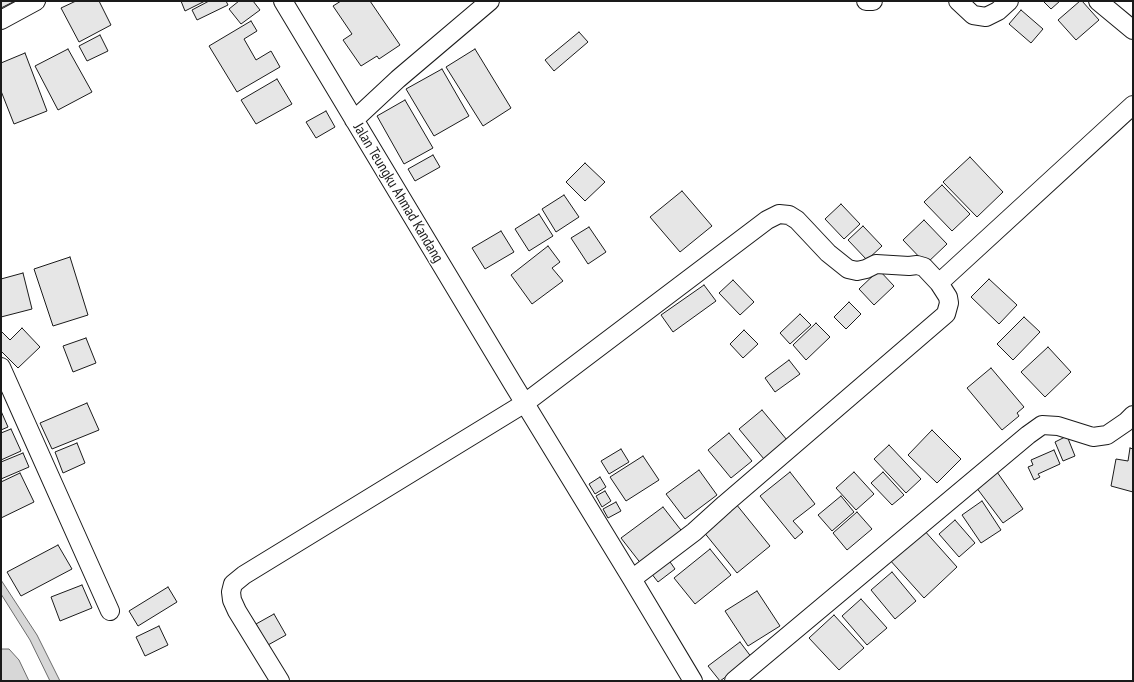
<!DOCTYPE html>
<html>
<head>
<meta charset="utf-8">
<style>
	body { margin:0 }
	#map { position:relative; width:1134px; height:682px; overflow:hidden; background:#fff; font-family:"PT Sans Narrow",sans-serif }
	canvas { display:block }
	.frame { position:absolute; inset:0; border:2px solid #1a1a1a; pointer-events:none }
</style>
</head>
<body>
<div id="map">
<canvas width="1134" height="682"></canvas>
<div class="frame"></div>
</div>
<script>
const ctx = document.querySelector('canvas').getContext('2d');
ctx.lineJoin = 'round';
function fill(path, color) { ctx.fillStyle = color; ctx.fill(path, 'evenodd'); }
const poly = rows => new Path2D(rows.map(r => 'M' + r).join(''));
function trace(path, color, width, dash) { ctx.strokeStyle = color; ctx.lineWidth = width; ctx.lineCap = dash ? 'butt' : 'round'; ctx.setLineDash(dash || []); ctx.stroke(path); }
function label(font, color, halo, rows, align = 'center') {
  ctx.font = font + ' "PT Sans Narrow",sans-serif'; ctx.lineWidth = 3; ctx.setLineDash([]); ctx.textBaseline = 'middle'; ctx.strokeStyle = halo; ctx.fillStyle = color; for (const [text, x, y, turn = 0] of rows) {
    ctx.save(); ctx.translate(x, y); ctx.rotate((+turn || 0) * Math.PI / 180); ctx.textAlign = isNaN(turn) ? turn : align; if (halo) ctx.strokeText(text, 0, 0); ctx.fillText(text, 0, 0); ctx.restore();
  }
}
const water = poly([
	[1,580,37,635,60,681,50,681,30,640,1,594,1,580],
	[1,649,9,649,19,660,29,681,1,681,1,649]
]);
fill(water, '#d7d7d7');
trace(water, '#6a6a6a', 1);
const building = poly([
	[1,1,15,1,1,8,1,1],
	[76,1,99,1,111,25,79,42,61,8,76,1],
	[181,1,205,1,185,11,181,1],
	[209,1,226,1,228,5,197,20,192,10,209,1],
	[239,1,253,1,260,10,241,24,229,9,239,1],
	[341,1,370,1,400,45,379,59,377,56,361,66,343,40,352,34,333,6,341,1],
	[1043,1,1060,1,1051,9,1043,1],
	[1080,1,1082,1,1099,20,1076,40,1058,20,1080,1],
	[1021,10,1043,29,1031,43,1009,24,1021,10],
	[251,21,257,31,244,39,256,60,271,51,280,67,237,92,209,46,251,21],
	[579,32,588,42,554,71,545,60,579,32],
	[100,35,108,51,87,61,79,46,100,35],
	[68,49,92,92,58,110,35,66,68,49],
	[475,49,511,108,483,126,446,67,475,49],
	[25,53,47,111,14,124,1,91,1,63,25,53],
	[442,69,469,116,434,136,406,89,442,69],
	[277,79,292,104,256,124,241,100,277,79],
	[405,100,433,148,404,164,377,116,405,100],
	[326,111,335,127,316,138,306,122,326,111],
	[433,155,440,167,415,181,408,169,433,155],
	[970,157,1003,192,977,217,943,182,970,157],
	[585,163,605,182,585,201,566,182,585,163],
	[942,185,970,214,952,231,924,202,942,185],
	[682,191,712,226,680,252,650,217,682,191],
	[564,195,579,217,556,232,542,209,564,195],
	[841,204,860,224,844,239,825,219,841,204],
	[539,214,553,236,529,251,515,229,539,214],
	[924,220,947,244,926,264,903,240,924,220],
	[863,226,882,246,867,260,848,240,863,226],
	[589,227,606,252,588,264,571,238,589,227],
	[501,231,514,252,485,269,472,248,501,231],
	[548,246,560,262,552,268,563,281,532,304,511,275,548,246],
	[70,257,88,315,53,326,34,269,70,257],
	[879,270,894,286,874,305,859,289,879,270],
	[23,273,32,309,1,317,1,279,23,273],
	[989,279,1017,305,999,324,971,297,989,279],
	[733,280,754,302,740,315,719,293,733,280],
	[704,285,716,301,673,332,661,315,704,285],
	[849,302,861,314,846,329,834,317,849,302],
	[800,314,811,325,790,344,780,333,800,314],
	[1024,317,1040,332,1013,360,997,344,1024,317],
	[816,323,830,337,806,360,793,345,816,323],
	[22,328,40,347,18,368,1,351,1,331,10,340,22,328],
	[744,330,758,344,743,358,730,344,744,330],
	[86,338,96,363,73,372,63,346,86,338],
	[1048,347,1071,372,1045,397,1021,372,1048,347],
	[789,360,800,374,775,392,765,378,789,360],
	[991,368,1024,407,1017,413,1019,416,1002,430,967,388,991,368],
	[87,403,99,430,52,449,40,423,87,403],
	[762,410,787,440,764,459,739,429,762,410],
	[1,411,8,427,1,430,1,411],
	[11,429,21,451,1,460,1,433,11,429],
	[932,430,961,459,937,483,908,455,932,430],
	[729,433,752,461,731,478,708,450,729,433],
	[1067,436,1075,456,1063,461,1055,442,1067,436],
	[77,443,85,463,63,473,55,452,77,443],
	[889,445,921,479,906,493,874,459,889,445],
	[1130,448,1133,449,1133,492,1111,486,1116,459,1128,461,1130,448],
	[621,449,629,462,609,474,601,461,621,449],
	[1054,450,1060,464,1038,474,1040,477,1034,480,1028,467,1033,465,1031,460,1054,450],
	[23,453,29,467,1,479,1,462,23,453],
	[643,456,659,480,626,501,610,477,643,456],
	[699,470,717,495,685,519,666,494,699,470],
	[790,472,815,504,793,521,803,532,795,539,760,496,790,472],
	[854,472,874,494,856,510,836,488,854,472],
	[883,472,904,495,892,505,871,483,883,472],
	[997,472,1023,509,1003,523,976,487,997,472],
	[20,473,34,502,1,518,1,482,20,473],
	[600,477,606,487,595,494,589,484,600,477],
	[605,491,611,501,602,507,596,496,605,491],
	[841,496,854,512,832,531,818,515,841,496],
	[982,501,1001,530,981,543,962,515,982,501],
	[616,502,621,511,608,518,603,509,616,502],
	[736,504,770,546,737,573,703,531,736,504],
	[663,507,684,534,642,565,621,538,663,507],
	[857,512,872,529,847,550,833,533,857,512],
	[955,520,975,543,959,557,939,534,955,520],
	[923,529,957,567,924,598,889,559,923,529],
	[58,545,72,569,21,596,7,572,58,545],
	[710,549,731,575,695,604,674,578,710,549],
	[668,559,675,569,658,582,651,573,668,559],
	[892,572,916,601,895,619,871,590,892,572],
	[82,585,92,608,60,621,51,597,82,585],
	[168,587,177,602,138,626,129,611,168,587],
	[757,591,780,626,748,646,725,611,757,591],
	[861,599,887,628,867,645,842,616,861,599],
	[274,614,286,635,268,645,256,624,274,614],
	[834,615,864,648,839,670,809,638,834,615],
	[159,626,168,645,145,656,136,637,159,626],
	[740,642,752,658,720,681,708,666,740,642]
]);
fill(building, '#e6e6e6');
trace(building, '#1a1a1a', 1);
const street = poly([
	[283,1,513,384,632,579,693,681],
	[866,1,873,1],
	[958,1,973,15,986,17,998,11,1009,1],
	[1098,1,1133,30],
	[1,20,36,1],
	[354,120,398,79,490,1],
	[939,283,1133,105],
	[1,367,110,611],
	[280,681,237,611,232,600,231,592,233,584,244,575,525,403,767,220,779,214,789,215,797,220,828,253,848,269,857,271,866,269,876,264,909,266,917,265,924,267,939,283,948,297,949,303,946,314,725,504,694,532,632,579],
	[734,681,1028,435,1042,425,1058,426,1093,437,1107,435,1126,422,1133,415]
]);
trace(street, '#1a1a1a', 20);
trace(street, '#fff', 18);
label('15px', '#1a1a1a', '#fff', [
	["Jalan Teungku Ahmad Kandang",398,193,59]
]);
</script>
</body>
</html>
